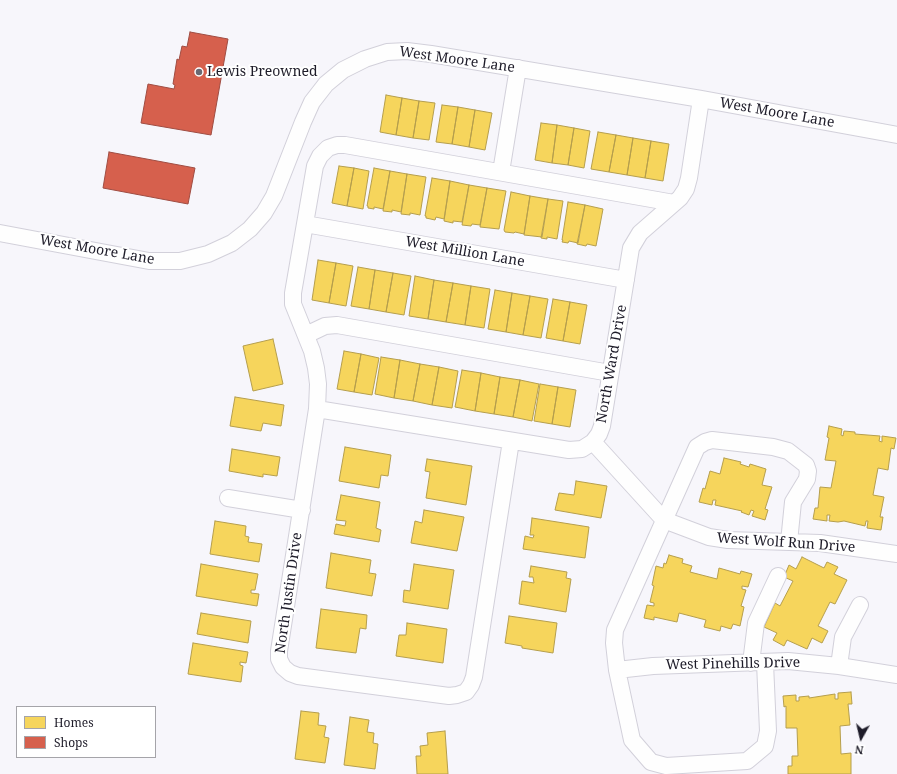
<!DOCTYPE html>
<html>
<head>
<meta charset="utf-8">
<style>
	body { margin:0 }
	#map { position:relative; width:897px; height:774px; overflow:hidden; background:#f7f6fb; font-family:"Noto Serif",serif }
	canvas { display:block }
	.legend { position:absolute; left:16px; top:706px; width:140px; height:52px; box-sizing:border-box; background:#fff; border:1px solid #a5a4a9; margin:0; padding:5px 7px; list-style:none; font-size:12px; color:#1e1c29 }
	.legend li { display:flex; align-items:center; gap:8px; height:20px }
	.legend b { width:20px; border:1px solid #a5a4a9 }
	.north { position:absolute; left:841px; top:718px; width:40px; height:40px; -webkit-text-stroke:3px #fff; paint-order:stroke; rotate:188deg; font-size:11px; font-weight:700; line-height:16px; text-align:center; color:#1e1c29 }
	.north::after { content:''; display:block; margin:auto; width:14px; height:18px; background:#1e1c29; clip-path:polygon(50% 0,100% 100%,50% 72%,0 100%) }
</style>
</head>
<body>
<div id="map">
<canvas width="897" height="774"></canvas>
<ul class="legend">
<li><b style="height:11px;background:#f6d55c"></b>Homes</li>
<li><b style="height:11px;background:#d6604d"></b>Shops</li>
</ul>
<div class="north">N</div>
</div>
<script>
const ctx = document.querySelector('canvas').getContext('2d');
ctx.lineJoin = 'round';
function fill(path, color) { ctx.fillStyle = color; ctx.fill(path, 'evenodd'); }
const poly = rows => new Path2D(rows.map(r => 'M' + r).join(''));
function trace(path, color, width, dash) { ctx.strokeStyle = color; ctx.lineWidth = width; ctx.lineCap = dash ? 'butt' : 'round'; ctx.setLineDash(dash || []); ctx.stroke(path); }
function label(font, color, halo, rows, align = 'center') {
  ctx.font = font + ' "Noto Serif",serif'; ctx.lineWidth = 4; ctx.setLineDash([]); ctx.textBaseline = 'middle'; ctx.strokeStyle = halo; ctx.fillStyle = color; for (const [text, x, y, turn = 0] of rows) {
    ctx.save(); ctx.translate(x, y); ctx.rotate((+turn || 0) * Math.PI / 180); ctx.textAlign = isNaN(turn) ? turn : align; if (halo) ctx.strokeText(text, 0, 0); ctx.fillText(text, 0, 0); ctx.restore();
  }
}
const homes = poly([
	[386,95,402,98,396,135,380,132,386,95],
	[402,98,419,101,413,138,396,135,402,98],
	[419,101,435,103,429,140,413,138,419,101],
	[442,105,458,107,452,144,436,142,442,105],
	[458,107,475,110,469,147,452,144,458,107],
	[475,110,492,113,485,150,469,147,475,110],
	[541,123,557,125,552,163,535,160,541,123],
	[557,125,574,128,568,165,552,163,557,125],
	[574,128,590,131,584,168,568,165,574,128],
	[598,132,616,135,609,172,591,169,598,132],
	[616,135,633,138,627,175,609,172,616,135],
	[633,138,651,141,645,178,627,175,633,138],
	[651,141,669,144,663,181,645,178,651,141],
	[339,166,354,168,347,206,332,203,339,166],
	[354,168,369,171,363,209,347,206,354,168],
	[374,168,390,171,383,209,374,207,374,209,368,208,368,206,367,206,374,168],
	[390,171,407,174,401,212,392,210,392,212,383,211,390,171],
	[407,174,426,177,420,215,410,213,410,215,401,214,407,174],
	[432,178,450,181,444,219,436,217,435,220,426,218,426,216,425,216,432,178],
	[450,181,469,185,462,222,453,221,453,223,444,221,450,181],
	[469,185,487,188,480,225,472,224,471,226,462,225,469,185],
	[487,188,506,191,499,229,480,227,487,188],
	[511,192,530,196,524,234,515,232,514,233,505,232,504,230,511,192],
	[530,196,548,199,542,237,524,235,530,196],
	[548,199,563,201,557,239,547,237,547,239,541,238,548,199],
	[568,202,585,205,578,243,569,241,568,243,562,242,563,240,562,240,568,202],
	[585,205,603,209,596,246,587,244,586,246,577,244,585,205],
	[318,260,336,263,329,303,312,300,318,260],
	[336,263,353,266,346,306,329,303,336,263],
	[358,267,375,270,369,309,351,306,358,267],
	[375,270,393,273,386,312,369,309,375,270],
	[393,273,411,276,404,315,386,312,393,273],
	[415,276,434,280,428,319,409,316,415,276],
	[434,280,453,283,446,322,428,319,434,280],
	[453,283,471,286,465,325,446,322,453,283],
	[471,286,490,289,484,328,465,325,471,286],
	[495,290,512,293,506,332,488,329,495,290],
	[512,293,530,296,523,335,506,332,512,293],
	[530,296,548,299,541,338,523,335,530,296],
	[553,299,570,302,563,341,546,338,553,299],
	[570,302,587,305,580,344,563,341,570,302],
	[273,339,283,384,253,391,243,346,273,339],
	[344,351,361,354,354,392,337,389,344,351],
	[361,354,379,358,372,395,354,392,361,354],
	[381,357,400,360,394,398,375,394,381,357],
	[400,360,420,364,413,401,394,398,400,360],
	[420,364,439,367,432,405,413,401,420,364],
	[439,367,458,371,452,408,432,405,439,367],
	[462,370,481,373,475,411,455,407,462,370],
	[481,373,500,377,494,414,475,411,481,373],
	[500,377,520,380,513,417,494,414,500,377],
	[520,380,539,384,532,421,513,417,520,380],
	[540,384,558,387,552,424,534,421,540,384],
	[558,387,576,390,570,427,552,424,558,387],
	[235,397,284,405,281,426,263,423,261,431,230,426,235,397],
	[829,426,842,429,841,435,843,436,844,431,855,432,855,434,880,436,879,441,882,442,882,436,896,438,894,449,891,448,888,470,878,468,873,495,884,497,880,517,883,517,881,530,867,528,868,521,866,521,865,526,844,521,838,522,829,521,830,515,827,515,827,521,813,519,815,508,818,508,820,487,831,488,836,461,825,460,829,438,827,437,829,426],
	[345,447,391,455,388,476,381,475,379,488,339,481,345,447],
	[232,449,280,457,277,476,263,474,263,477,229,471,232,449],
	[724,458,741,462,740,464,749,467,750,464,766,469,762,485,772,487,765,509,768,510,765,520,752,516,754,511,751,510,749,515,741,512,742,511,715,505,716,500,713,500,712,505,699,502,703,488,705,489,710,471,720,474,724,458],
	[427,459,472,466,466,505,426,498,430,472,425,471,427,459],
	[576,481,607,486,601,518,555,510,559,493,574,495,576,481],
	[341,495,380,502,376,528,381,530,379,542,334,534,336,524,345,526,346,521,336,520,341,495],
	[424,510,464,517,457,551,411,543,415,521,422,523,424,510],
	[532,518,589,527,585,558,523,549,525,536,533,538,534,535,530,535,532,518],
	[215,521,246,526,245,536,249,537,248,542,262,544,259,562,210,554,215,521],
	[331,553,371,560,369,573,376,574,372,596,326,588,331,553],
	[669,555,683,559,682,563,692,566,690,572,717,579,719,568,740,574,741,571,752,574,748,587,742,586,742,589,746,590,741,606,744,607,740,626,733,624,731,629,721,626,720,631,704,627,706,620,679,613,677,622,654,617,654,620,644,618,647,605,654,606,654,603,650,602,654,586,652,585,656,566,663,568,664,563,666,564,669,555],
	[802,557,824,568,827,562,838,567,834,574,847,580,835,604,830,602,818,626,828,631,822,643,812,638,807,649,787,640,784,646,773,640,777,633,764,627,775,603,780,606,793,581,784,577,789,565,796,569,802,557],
	[201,564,258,574,255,590,251,590,251,593,259,594,257,606,196,596,201,564],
	[414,564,454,570,448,609,403,602,404,590,410,591,414,564],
	[531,566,567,572,566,578,571,579,566,612,519,604,522,581,534,583,533,577,529,577,531,566],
	[321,609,367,615,366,629,360,628,356,653,316,648,321,609],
	[201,613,251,621,248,643,197,634,201,613],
	[509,616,557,623,553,653,522,648,522,646,505,643,509,616],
	[407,623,447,629,443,663,396,656,399,635,406,635,407,623],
	[193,643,248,652,246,663,240,662,240,665,243,666,241,682,188,674,193,643],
	[851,692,852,704,848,704,850,725,840,726,841,754,851,753,851,774,788,774,788,766,792,766,792,756,798,756,797,728,786,728,786,706,784,707,783,696,796,695,796,701,799,701,799,697,809,696,809,698,835,694,835,699,838,699,838,693,851,692],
	[301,711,319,713,318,725,326,726,324,737,329,738,325,763,295,759,301,711],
	[350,717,369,720,367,732,374,733,373,743,378,744,375,769,344,765,350,717],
	[445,731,448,774,417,774,416,756,421,756,420,746,428,745,427,733,445,731]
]);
fill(homes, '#f6d55c');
trace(homes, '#b59e4d', 1);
const shops = poly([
	[190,32,228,39,211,135,141,123,148,84,174,89,175,85,173,84,177,59,179,60,182,46,187,47,190,32],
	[109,152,195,168,188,204,103,188,109,152]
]);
fill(shops, '#d6604d');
trace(shops, '#9f4c42', 1);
const minor = poly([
	[501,172,518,68],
	[305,224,626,280],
	[0,233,149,261,180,261,208,254,232,243,250,229,264,213,274,196,303,122,312,102,326,84,343,70,365,59,387,52,407,51,431,54,701,99,897,135],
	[306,335,325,326,337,325,610,373],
	[317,409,569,450,582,449,593,442,599,434,602,426,631,248,640,233,680,198,686,189,689,178,701,99],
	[511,441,474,677,471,685,466,692,457,695,449,696,298,676,290,673,283,667,279,659,279,651,317,409,318,384,316,368,312,351,293,304,293,293,315,166,320,156,328,148,337,145,345,145,674,203],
	[593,442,664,520,709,537,728,540,820,543,897,554],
	[228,498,302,510],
	[751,663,756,623,778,576],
	[765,663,768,731,765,746,747,761,666,766,651,762,632,740,617,670,614,643,615,630,697,447,705,442,712,440,773,447,788,451,806,465,808,471,807,479,793,502,789,542],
	[839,666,843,637,860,605],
	[617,670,653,666,788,661,839,666,897,675]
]);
trace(minor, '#d2d0da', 18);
trace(minor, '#fefefe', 16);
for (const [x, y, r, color] of [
	[199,72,4,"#6a6872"]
]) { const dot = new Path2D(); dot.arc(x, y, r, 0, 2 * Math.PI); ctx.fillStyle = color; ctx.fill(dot); trace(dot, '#fff', 1.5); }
label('14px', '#1e1c29', '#fff', [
	["West Moore Lane",457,60,8],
	["West Moore Lane",777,113,10],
	["West Moore Lane",97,250,10],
	["West Million Lane",465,252,10],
	["North Ward Drive",612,364,-80],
	["West Wolf Run Drive",786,543,4],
	["North Justin Drive",289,593,-82],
	["West Pinehills Drive",733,664,-1]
]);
label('14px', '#1e1c29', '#fff', [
	["Lewis Preowned",207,72]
], 'left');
</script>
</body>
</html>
